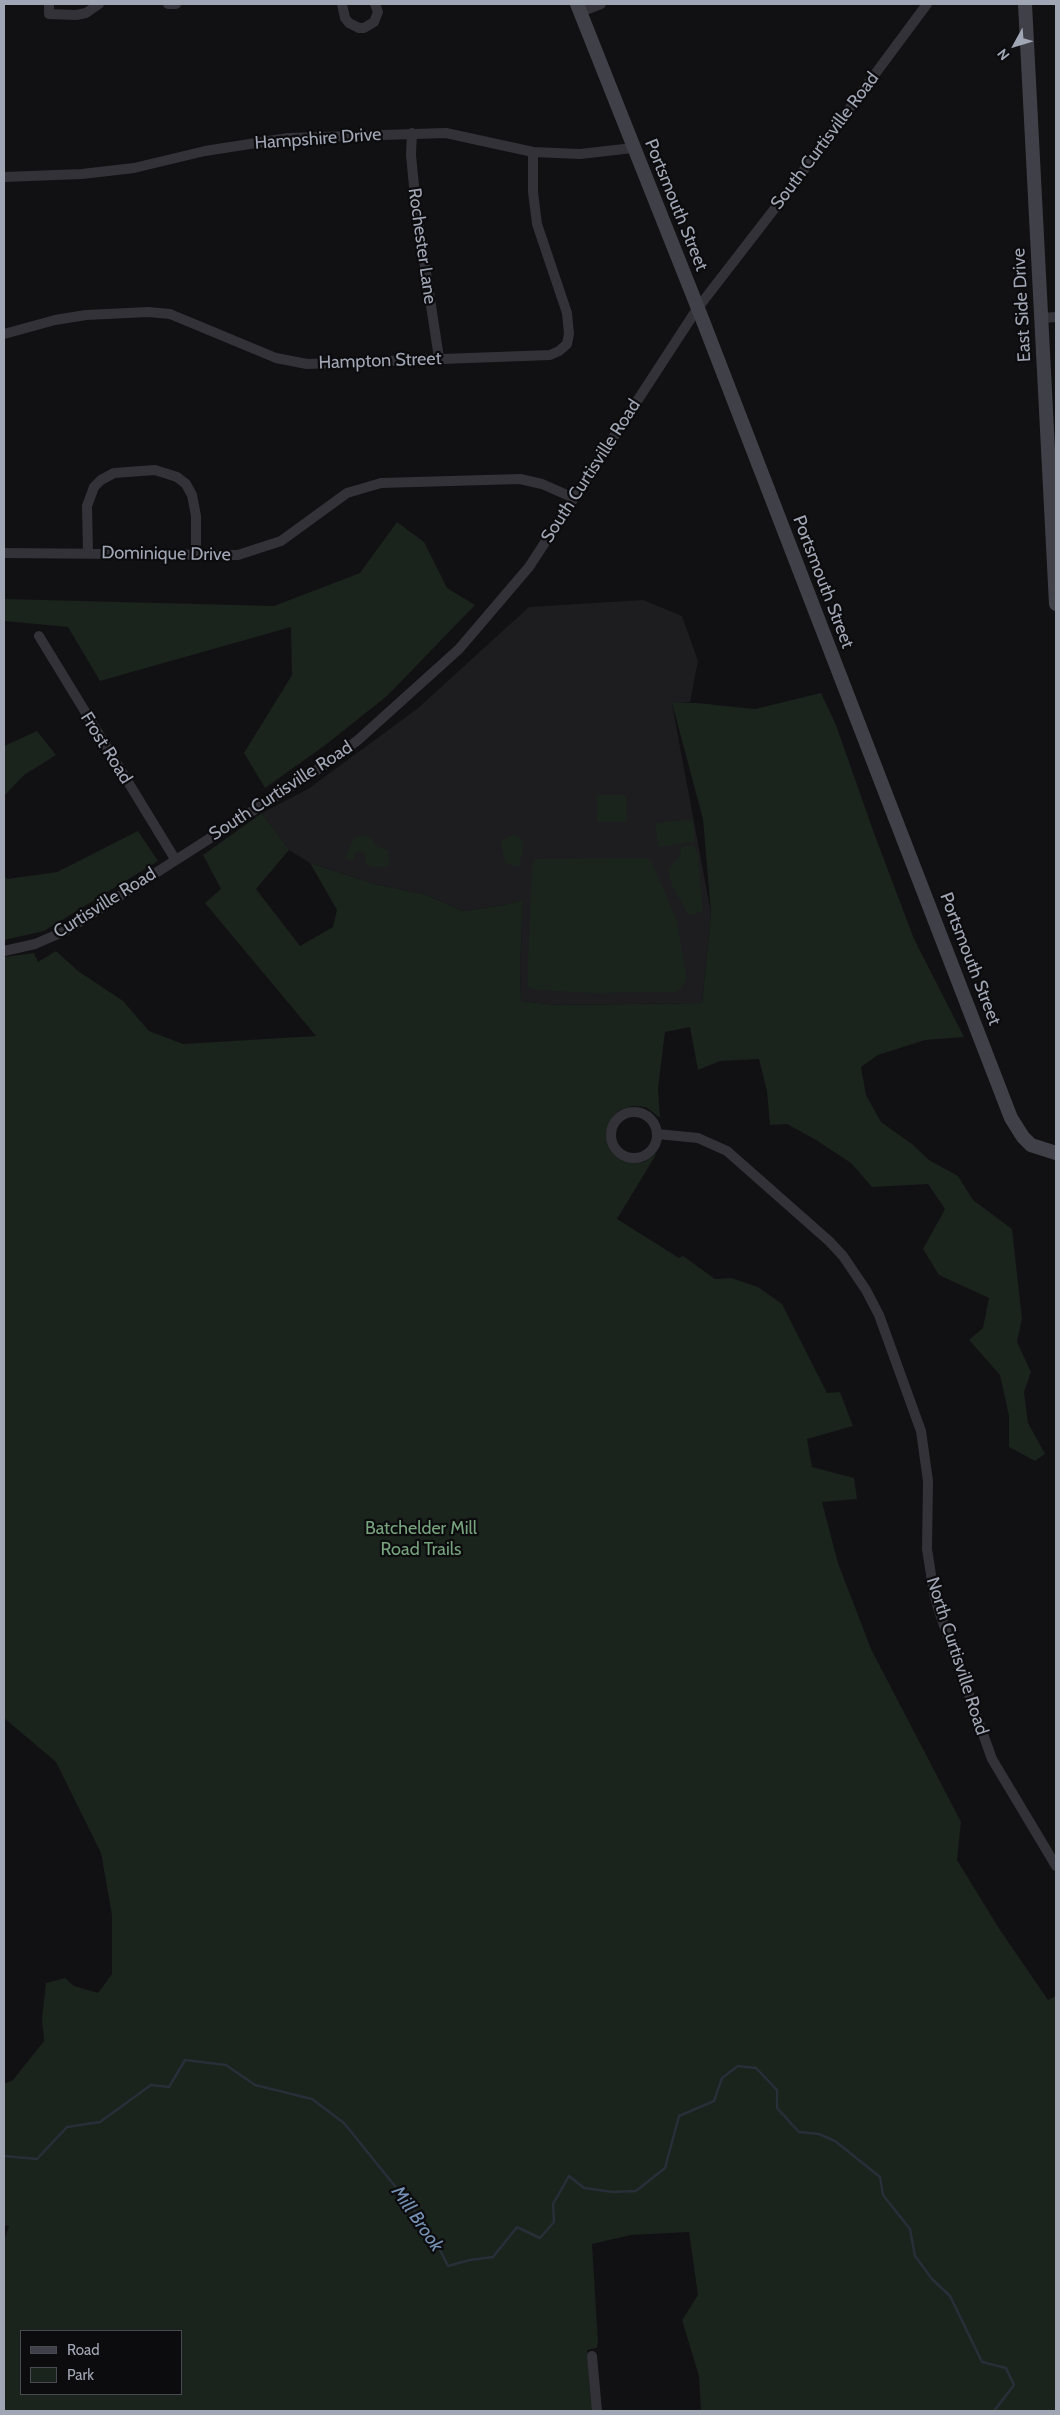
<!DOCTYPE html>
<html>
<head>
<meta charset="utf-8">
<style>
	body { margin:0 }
	#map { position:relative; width:1060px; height:2415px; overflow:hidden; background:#111113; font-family:Cabin,sans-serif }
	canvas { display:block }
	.frame { position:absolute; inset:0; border:5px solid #a1a6b5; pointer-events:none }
	.legend { position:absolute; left:20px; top:2330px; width:162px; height:65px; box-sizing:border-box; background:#0c0c0e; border:1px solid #484a51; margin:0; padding:6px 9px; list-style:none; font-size:15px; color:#a1a6b5 }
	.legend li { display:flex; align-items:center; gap:10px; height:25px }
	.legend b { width:25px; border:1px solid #484a51 }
	.north { position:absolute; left:990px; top:20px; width:50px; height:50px; -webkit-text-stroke:4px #0c0c0e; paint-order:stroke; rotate:231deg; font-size:14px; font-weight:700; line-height:20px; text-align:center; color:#a1a6b5 }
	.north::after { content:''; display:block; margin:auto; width:18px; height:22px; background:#a1a6b5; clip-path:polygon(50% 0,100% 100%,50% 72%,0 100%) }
</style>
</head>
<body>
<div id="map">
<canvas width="1060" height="2415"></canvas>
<div class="frame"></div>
<ul class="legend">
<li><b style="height:6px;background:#404148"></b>Road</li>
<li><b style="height:14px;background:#1b231d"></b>Park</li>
</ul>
<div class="north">N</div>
</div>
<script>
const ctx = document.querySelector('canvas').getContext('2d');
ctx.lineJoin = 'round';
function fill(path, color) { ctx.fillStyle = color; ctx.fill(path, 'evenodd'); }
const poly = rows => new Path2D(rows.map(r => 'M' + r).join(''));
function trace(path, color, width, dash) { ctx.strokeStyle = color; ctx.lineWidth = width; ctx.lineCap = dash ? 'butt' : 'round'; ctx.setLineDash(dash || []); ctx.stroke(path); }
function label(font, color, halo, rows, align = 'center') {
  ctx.font = font + ' Cabin,sans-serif'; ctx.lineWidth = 4.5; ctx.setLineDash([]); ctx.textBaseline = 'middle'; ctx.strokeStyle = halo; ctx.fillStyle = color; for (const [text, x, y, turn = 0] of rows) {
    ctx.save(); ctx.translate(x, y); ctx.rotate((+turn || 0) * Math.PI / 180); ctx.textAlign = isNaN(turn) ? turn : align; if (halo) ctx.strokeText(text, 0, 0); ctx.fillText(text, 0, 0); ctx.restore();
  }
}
fill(poly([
	[643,600,682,616,698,661,690,702,672,704,711,913,702,1003,556,1005,521,1001,520,970,523,900,503,905,463,911,427,895,375,884,310,863,289,850,262,813,308,789,417,709,529,607]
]), '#1d1d20');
fill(poly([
	[397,522,424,542,447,588,475,605,387,696,324,746,265,788,244,753,292,675,291,627,100,681,68,627,4,621,4,599,274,606,360,573],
	[821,693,836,725,874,833,914,939,964,1037,925,1040,878,1055,861,1067,866,1095,881,1122,912,1144,929,1160,958,1176,973,1200,1012,1229,1022,1319,1017,1342,1031,1372,1024,1392,1028,1423,1045,1454,1035,1461,1009,1447,1009,1416,1000,1375,969,1340,983,1328,989,1298,939,1275,923,1249,945,1209,928,1184,872,1187,851,1163,816,1140,787,1124,770,1125,767,1091,759,1059,720,1061,698,1070,690,1027,665,1032,658,1088,660,1118,646,1107,632,1106,618,1111,608,1126,609,1145,620,1158,629,1162,644,1162,657,1153,617,1219,679,1258,683,1256,715,1279,731,1278,758,1287,782,1304,827,1393,840,1392,853,1426,807,1439,812,1467,854,1478,857,1499,822,1502,838,1563,871,1649,961,1822,957,1860,1000,1930,1048,2000,1056,1996,1056,2411,701,2411,699,2376,682,2320,698,2295,689,2232,631,2235,592,2244,598,2342,597,2348,587,2350,597,2411,4,2411,4,2241,9,2226,4,2225,4,2084,13,2080,44,2041,42,2018,46,1983,65,1978,74,1986,98,1993,112,1974,112,1915,101,1853,56,1762,4,1718,4,957,34,953,38,962,56,951,78,971,123,1001,149,1031,183,1044,316,1036,205,903,221,889,203,855,262,813,289,850,256,889,300,946,333,927,337,910,310,863,375,884,427,895,463,911,503,905,523,900,520,970,521,1001,556,1005,702,1003,711,913,703,819,672,703,696,703,755,709],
	[21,2331,181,2331,181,2394,21,2394],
	[37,731,56,755,24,775,4,796,4,746],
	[597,795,626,795,627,822,597,822],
	[693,819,695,842,658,847,655,823],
	[138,831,158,861,44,931,4,940,4,875,7,879,57,872],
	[514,834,519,837,524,844,519,867,505,863,502,850,501,841],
	[362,835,371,837,376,846,388,850,390,866,376,868,369,866,366,863,365,854,362,851,354,854,354,861,346,859,345,857,354,838],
	[681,846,694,846,698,853,703,911,695,914,688,914,672,886,668,869,680,856],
	[646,858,652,862,677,921,687,978,681,989,676,992,593,993,535,990,527,987,532,863,536,859]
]), '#1b231d');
trace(poly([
	[4,2156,37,2159,67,2127,100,2122,151,2085,169,2087,185,2060,226,2065,255,2085,312,2099,344,2123,411,2206,435,2240,448,2266,470,2260,493,2257,517,2227,540,2238,554,2222,553,2204,569,2176,584,2188,613,2192,636,2191,665,2168,679,2116,714,2101,722,2078,738,2066,756,2068,777,2090,777,2108,799,2132,819,2134,835,2141,880,2177,883,2195,910,2229,915,2256,932,2279,950,2296,982,2362,1006,2368,1014,2385,994,2411]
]), '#272f38', 2.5);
trace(poly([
	[49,4,49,14,76,15,86,13,99,4],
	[168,4,176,4],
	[342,4,345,18,349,23,359,28,364,28,374,22,378,12,375,4],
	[580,12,601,4],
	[412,133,411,155,416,207,439,358],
	[4,177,82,174,134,168,205,151,288,138,446,133,533,152,580,154,633,148],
	[1042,318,1056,317],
	[4,334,55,320,86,315,148,312,170,314,276,358,307,364,550,355,559,351,567,344,569,334,567,313,537,224,533,192,533,152],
	[4,553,238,555,281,541,347,493,381,483,520,479,542,484,574,498],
	[88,553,87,506,94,487,101,480,114,473,155,470,177,477,186,484,192,495,196,516,196,554],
	[39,636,175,859],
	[4,951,35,944,65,931,326,764,358,740,459,649,529,567,697,309,789,190,927,4],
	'611 1135a23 23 0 1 1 46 0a23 23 0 1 1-46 0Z',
	[657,1134,698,1138,727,1151,829,1241,843,1256,866,1290,879,1315,921,1431,928,1481,927,1549,934,1594,940,1614,992,1759,1056,1866],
	[592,2356,597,2411]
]), '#323238', 10);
trace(poly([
	[577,4,703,321,1011,1118,1023,1137,1031,1145,1056,1153],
	[1025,4,1056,604]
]), '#404148', 14);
label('18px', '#a1a6b5', '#0c0c0e', [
	["Hampshire Drive",318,139,-4],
	["South Curtisville Road",825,141,-53],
	["Portsmouth Street",676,205,68],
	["Rochester Lane",422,246,82],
	["East Side Drive",1022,305,-93],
	["Hampton Street",380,361,-2],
	["South Curtisville Road",591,471,-57],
	["Dominique Drive",166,554,1],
	["Portsmouth Street",823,582,69],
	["Frost Road",106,748,58],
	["South Curtisville Road",281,791,-33],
	["Curtisville Road",105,903,-32],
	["Portsmouth Street",970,959,69],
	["North Curtisville Road",957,1656,72]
]);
label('18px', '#76a27c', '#0c0c0e', [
	["Batchelder Mill",421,1529],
	["Road Trails",421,1550]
]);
label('italic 19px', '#7491b4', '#0c0c0e', [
	["Mill Brook",417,2219,55]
]);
</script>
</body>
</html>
